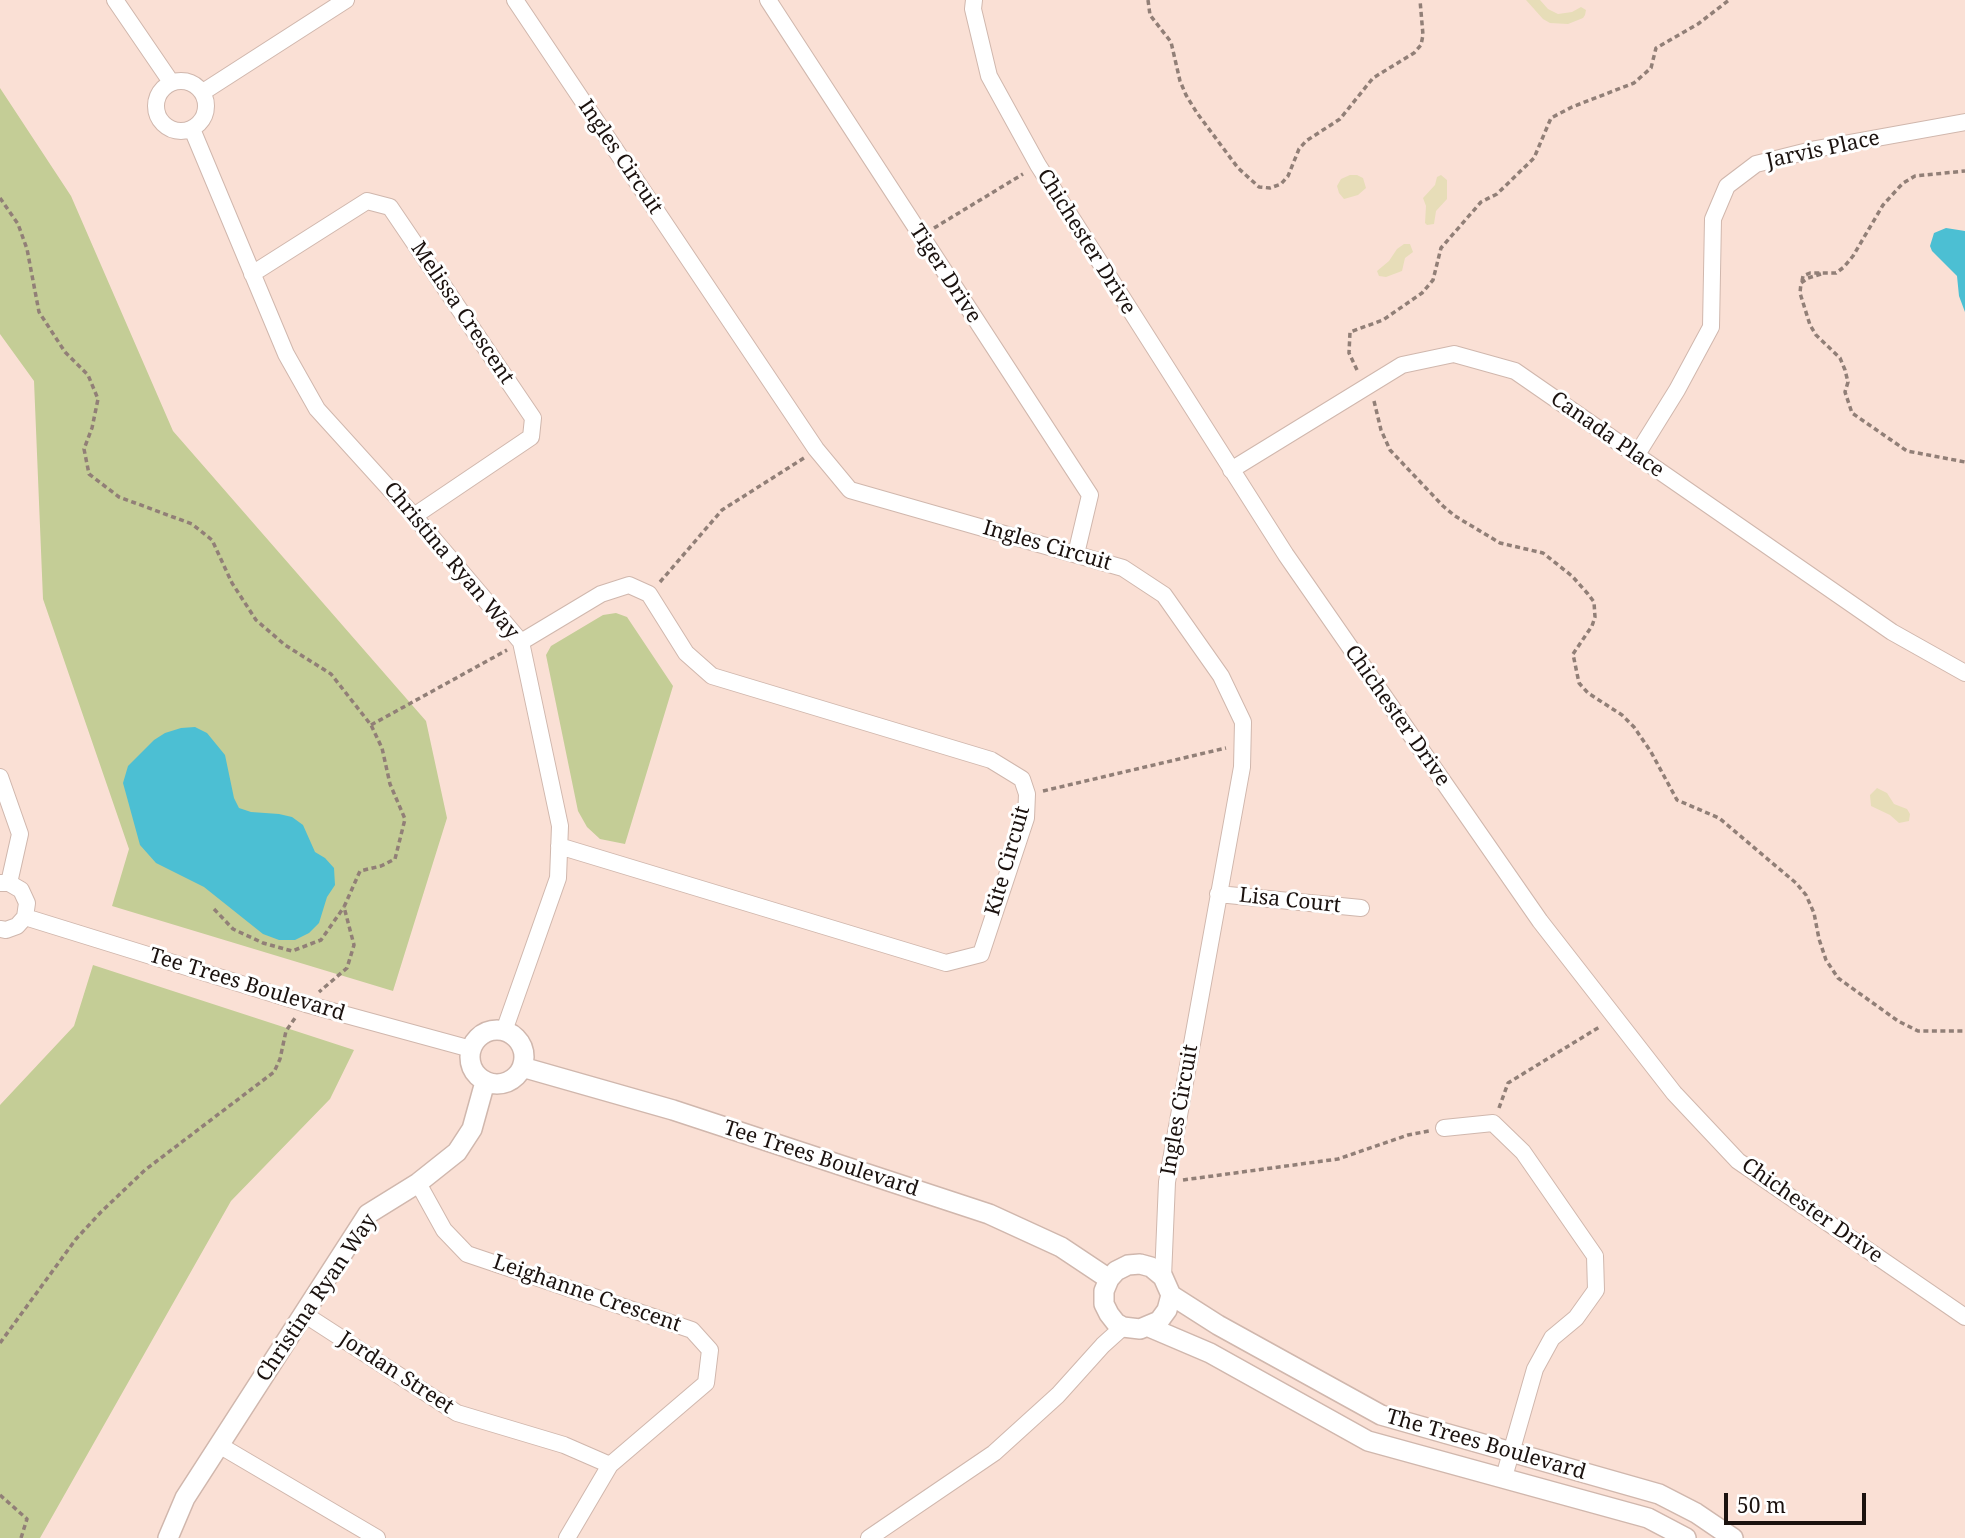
<!DOCTYPE html>
<html>
<head>
<meta charset="utf-8">
<style>
	body { margin:0 }
	#map { position:relative; width:1965px; height:1538px; overflow:hidden; background:#fae0d5; font-family:"Noto Serif",serif }
	canvas { display:block }
	.scale { position:absolute; left:1724px; top:1493px; width:142px; height:32px; box-sizing:border-box; border:4px solid #1b120f; border-top:0; padding-left:9px; font-size:21px; line-height:24px; white-space:nowrap; color:#1b120f; -webkit-text-stroke:5px #fff; paint-order:stroke }
</style>
</head>
<body>
<div id="map">
<canvas width="1965" height="1538"></canvas>
<div class="scale">50 m</div>
</div>
<script>
const ctx = document.querySelector('canvas').getContext('2d');
ctx.lineJoin = 'round';
function fill(path, color) { ctx.fillStyle = color; ctx.fill(path, 'evenodd'); }
const poly = rows => new Path2D(rows.map(r => 'M' + r).join(''));
function trace(path, color, width, dash) { ctx.strokeStyle = color; ctx.lineWidth = width; ctx.lineCap = dash ? 'butt' : 'round'; ctx.setLineDash(dash || []); ctx.stroke(path); }
function label(font, color, halo, rows, align = 'center') {
  ctx.font = font + ' "Noto Serif",serif'; ctx.lineWidth = 6; ctx.setLineDash([]); ctx.textBaseline = 'middle'; ctx.strokeStyle = halo; ctx.fillStyle = color; for (const [text, x, y, turn = 0] of rows) {
    ctx.save(); ctx.translate(x, y); ctx.rotate((+turn || 0) * Math.PI / 180); ctx.textAlign = isNaN(turn) ? turn : align; if (halo) ctx.strokeText(text, 0, 0); ctx.fillText(text, 0, 0); ctx.restore();
  }
}
fill(poly([
	[0,88,71,196,173,431,426,721,447,818,393,991,112,906,129,849,43,599,34,381,0,334],
	[616,613,627,617,673,686,625,844,600,839,587,827,578,811,546,655,551,646,603,615],
	[93,965,354,1050,330,1099,231,1201,40,1538,0,1538,0,1105,74,1026]
]), '#c4cd96');
fill(poly([
	[1526,0,1540,0,1548,9,1558,14,1572,12,1581,7,1586,10,1585,15,1583,18,1568,24,1550,23,1543,19],
	[1350,175,1357,175,1363,178,1366,188,1358,195,1344,199,1339,193,1337,186,1341,179],
	[1441,175,1447,180,1447,199,1436,211,1434,224,1427,225,1425,223,1426,206,1423,198,1435,185,1437,177],
	[1404,244,1410,244,1413,252,1405,258,1402,271,1386,277,1379,276,1377,271,1389,261,1397,249],
	[1877,788,1887,793,1894,804,1907,809,1910,814,1909,821,1899,823,1890,815,1871,806,1870,795]
]), '#e7ddb8');
fill(poly([
	[1946,228,1965,231,1965,312,1959,296,1957,276,1932,251,1930,246,1934,233],
	[195,727,207,733,225,755,234,798,239,808,251,812,279,814,292,817,303,825,315,852,325,858,334,868,335,885,327,897,319,923,309,933,295,940,279,940,263,934,204,887,156,863,140,845,123,783,128,766,154,740,165,733,181,728]
]), '#4cbfd3');
const minor = poly([
	[115,0,171,82],
	[515,0,816,449,850,490,1123,568,1164,595,1221,676,1243,722,1242,767,1167,1182,1163,1277],
	[768,0,1090,495,1076,554],
	[974,0,973,9,989,76,1038,165,1286,555,1540,921,1674,1093,1738,1161,1965,1317],
	'156 106a25 25 0 1 1 50 0a25 25 0 1 1-50 0Z',
	[203,92,346,0],
	[192,129,286,354,317,409,414,516,521,642,560,826,558,878,504,1031],
	[252,274,367,201,390,207,533,418,531,437,414,516],
	[1636,456,1677,390,1711,327,1713,219,1727,186,1756,164,1816,149,1965,122],
	[1231,470,1402,365,1454,354,1515,371,1892,632,1965,673],
	[521,642,601,594,629,585,649,594,686,653,712,676,991,760,1022,779,1027,794,1026,818,981,954,946,963,559,846],
	[0,777,20,834,9,883],
	[1218,894,1361,908],
	[25,917,306,1004,471,1049],
	[0,929,6,930,17,926,25,917,27,903,21,890,9,883,0,883],
	[1444,1128,1493,1123,1523,1152,1595,1256,1596,1290,1576,1318,1552,1338,1535,1369,1504,1477],
	[418,1183,444,1230,467,1254,692,1330,710,1350,706,1383,610,1465,567,1538],
	[304,1314,457,1413,564,1445,610,1465],
	[219,1445,377,1538],
	[869,1538,994,1453,1058,1395,1103,1345,1123,1327]
]);
const tertiary = poly([
	'470 1057a27 27 0 1 1 54 0a27 27 0 1 1-54 0Z',
	[522,1067,673,1110,989,1214,1061,1247,1109,1279],
	[1140,1264,1151,1267,1163,1277,1171,1295,1167,1310,1159,1321,1140,1329,1123,1327,1116,1323,1109,1314,1104,1304,1104,1291,1109,1279,1116,1271,1128,1265,1140,1264],
	[1171,1295,1218,1325,1381,1415,1659,1494,1696,1513,1733,1538],
	[1149,1327,1210,1353,1368,1441,1648,1518,1686,1538],
	[168,1538,185,1498,368,1214,418,1183,457,1152,472,1129,485,1082]
]);
trace(minor, '#d0b7ad', 18);
trace(tertiary, '#d0b7ad', 22);
trace(poly([
	[1148,0,1150,15,1171,42,1180,81,1186,95,1197,113,1238,168,1259,187,1270,188,1281,184,1288,176,1299,149,1306,141,1340,119,1373,78,1414,53,1421,45,1423,35,1420,0],
	[0,198,18,224,27,249,39,312,65,352,88,375,98,399,92,428,84,449,89,474,119,497,192,524,212,540,232,583,256,620,285,645,331,674,371,725,382,748,390,784,405,819,395,859,381,866,360,871,344,907,354,945,347,968,319,992],
	[934,228,1023,174],
	[1821,274,1808,278,1801,283,1800,293,1810,325,1816,335,1840,358,1845,370,1848,382,1845,392,1852,413,1907,451,1965,462],
	[1802,281,1803,276,1810,273,1836,273,1844,267,1853,256,1883,205,1903,183,1915,176,1965,171],
	[1357,370,1349,353,1350,332,1383,320,1422,293,1433,280,1441,248,1481,202,1497,194,1534,158,1551,118,1572,107,1634,83,1651,68,1656,48,1698,24,1729,0],
	[1374,401,1381,430,1390,450,1443,506,1455,516,1500,543,1543,553,1572,576,1588,594,1594,602,1595,617,1592,626,1573,654,1579,683,1588,693,1622,715,1634,727,1651,752,1677,800,1719,818,1796,883,1806,895,1814,913,1819,939,1826,960,1838,978,1898,1021,1918,1031,1965,1031],
	[660,582,722,510,804,458],
	[371,725,507,650],
	[1043,791,1226,748],
	[214,909,233,929,263,943,292,951,321,940,344,907],
	[1499,1108,1508,1083,1601,1026],
	[1183,1180,1338,1159,1408,1135,1429,1131],
	[0,1343,76,1239,101,1212,145,1170,274,1072,280,1059,286,1031,295,1018],
	[0,1495,27,1519,21,1538]
]), '#917f77', 3.5, [5, 3.5]);
trace(minor, '#fff', 16);
trace(tertiary, '#fff', 19);
label('21px', '#1b120f', '#fff', [
	["Jarvis Place",1823,150,-12],
	["Ingles Circuit",620,157,56],
	["Chichester Drive",1086,242,58],
	["Tiger Drive",945,274,57],
	["Melissa Crescent",462,313,56],
	["Canada Place",1607,435,35],
	["Ingles Circuit",1047,546,16],
	["Christina Ryan Way",451,561,50],
	["Chichester Drive",1397,716,55],
	["Kite Circuit",1008,861,-74],
	["Lisa Court",1290,901,6],
	["Tee Trees Boulevard",247,985,17],
	["Ingles Circuit",1180,1110,-80],
	["Tee Trees Boulevard",821,1159,18],
	["Chichester Drive",1812,1211,35],
	["Leighanne Crescent",587,1294,19],
	["Christina Ryan Way",317,1298,-56],
	["Jordan Street",396,1373,33],
	["The Trees Boulevard",1486,1445,16]
]);
</script>
</body>
</html>
